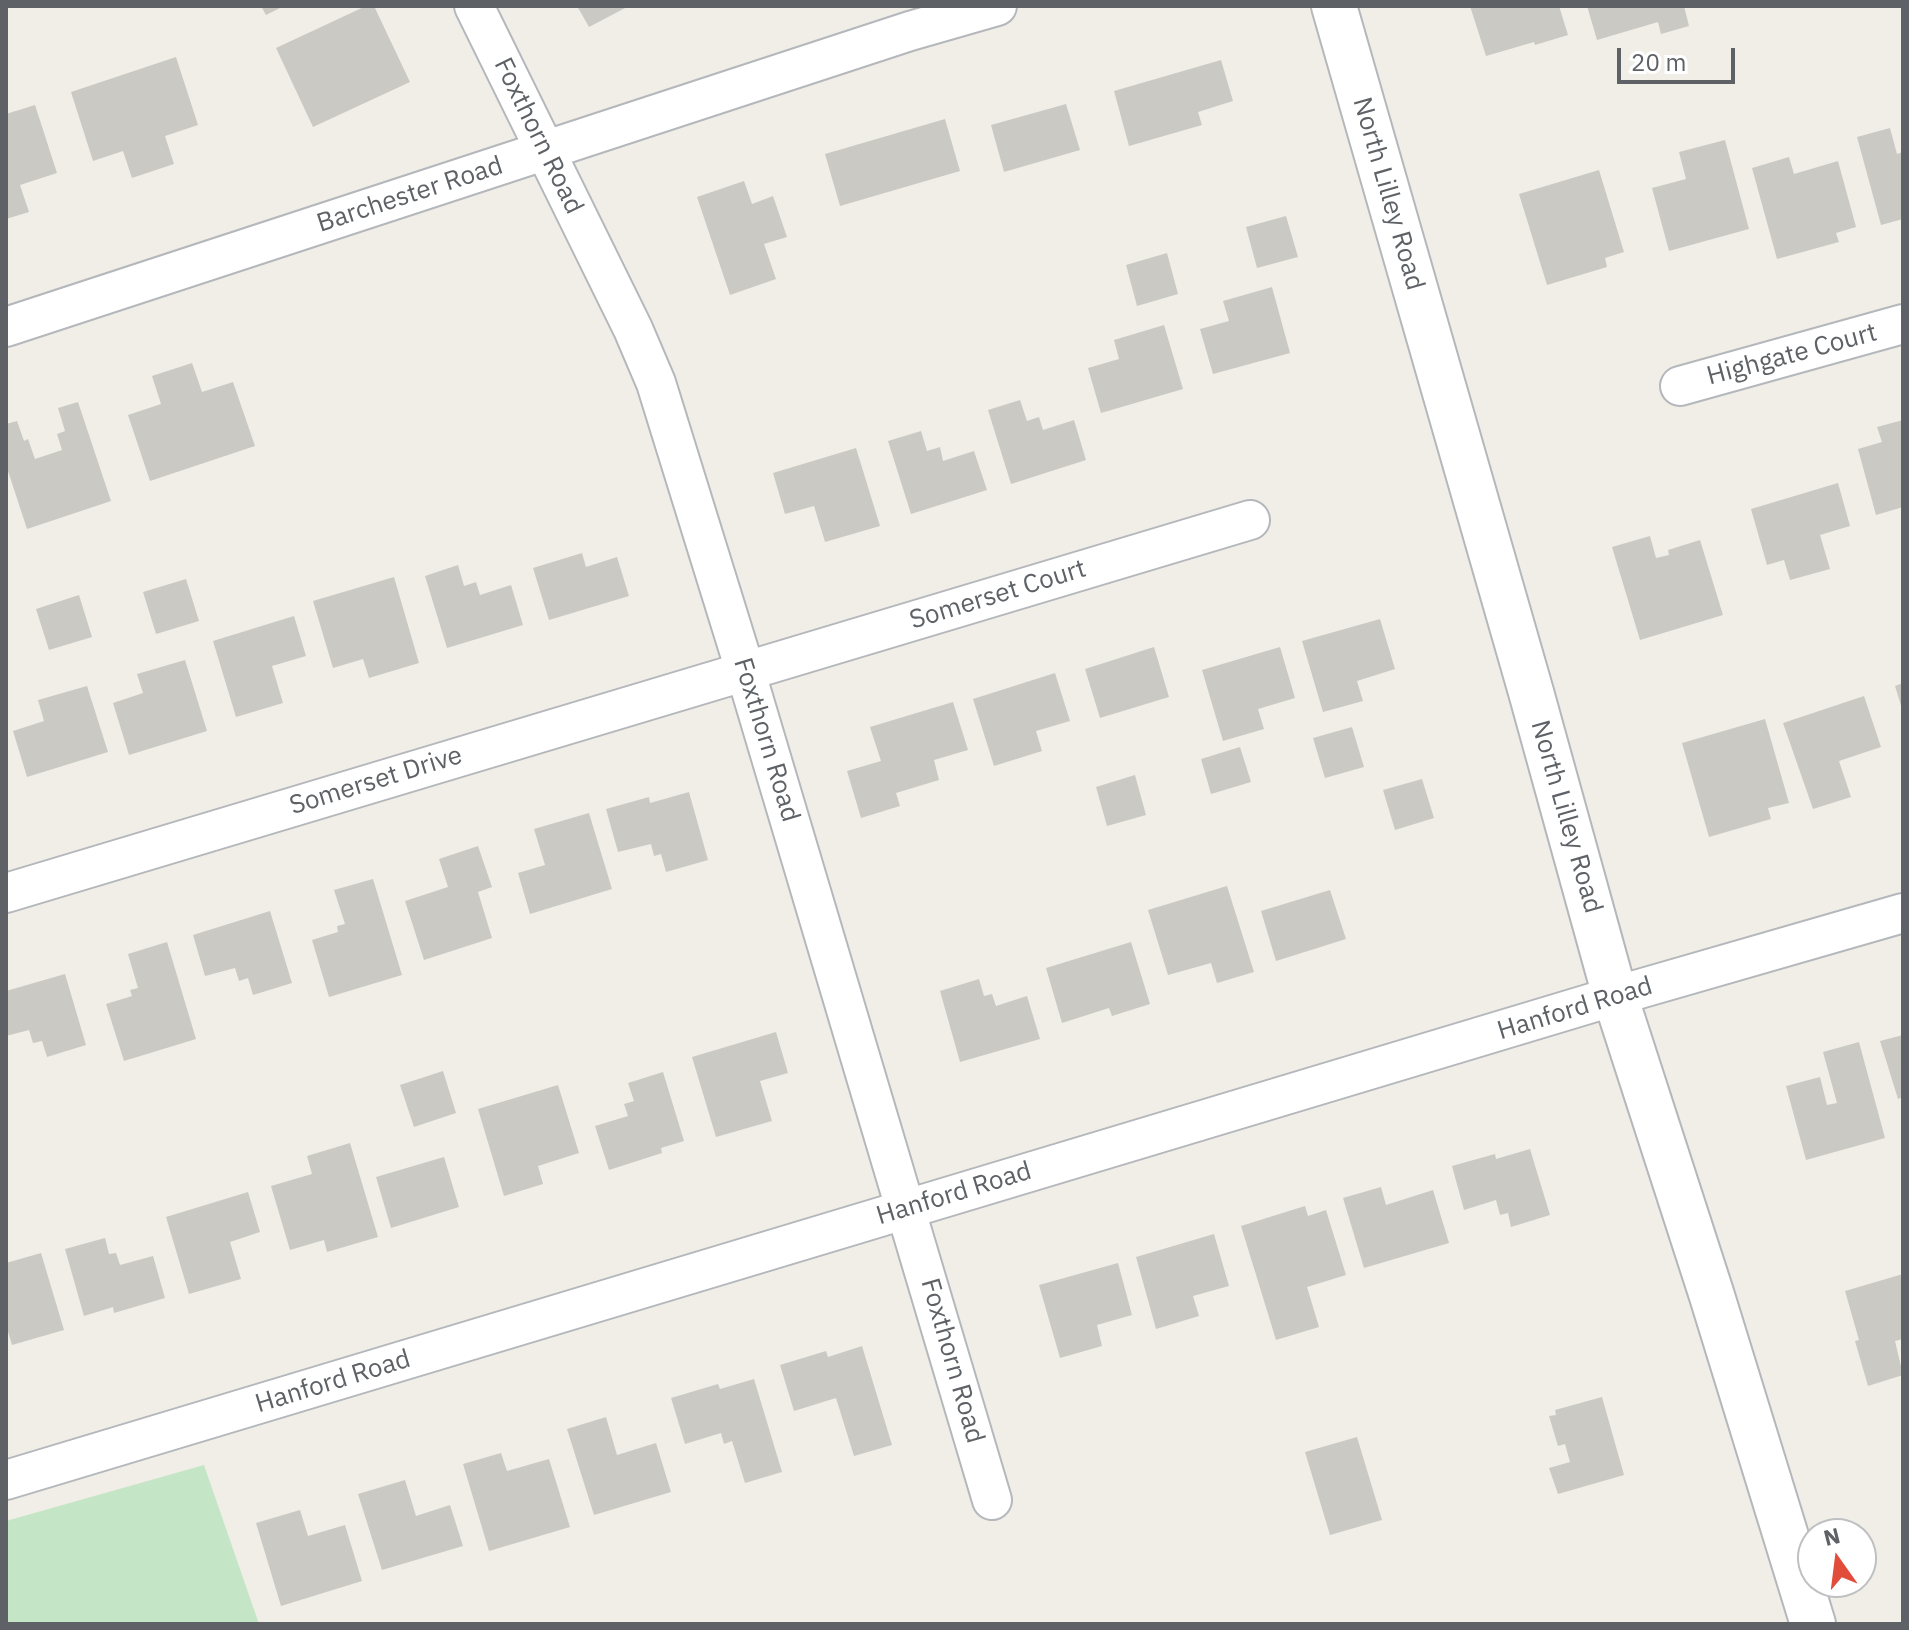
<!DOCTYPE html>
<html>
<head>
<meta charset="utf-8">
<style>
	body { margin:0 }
	#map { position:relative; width:1909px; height:1630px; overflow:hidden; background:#f0eee7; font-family:"IBM Plex Sans",sans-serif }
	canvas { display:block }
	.frame { position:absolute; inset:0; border:8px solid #5e6266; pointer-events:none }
	.north { position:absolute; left:1797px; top:1518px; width:80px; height:80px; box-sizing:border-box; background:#fff; border:2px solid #bfc0c2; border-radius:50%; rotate:346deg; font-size:22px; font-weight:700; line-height:32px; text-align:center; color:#5e6266 }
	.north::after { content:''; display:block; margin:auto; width:28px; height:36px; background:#e14c3b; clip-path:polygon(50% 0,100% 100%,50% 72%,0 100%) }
	.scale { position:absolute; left:1617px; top:48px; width:118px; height:36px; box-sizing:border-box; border:4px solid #5e6266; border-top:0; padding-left:10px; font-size:24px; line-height:28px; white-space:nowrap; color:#5e6266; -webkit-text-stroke:6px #fff; paint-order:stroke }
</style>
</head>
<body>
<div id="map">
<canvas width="1909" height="1630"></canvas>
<div class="frame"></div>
<div class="north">N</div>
<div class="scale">20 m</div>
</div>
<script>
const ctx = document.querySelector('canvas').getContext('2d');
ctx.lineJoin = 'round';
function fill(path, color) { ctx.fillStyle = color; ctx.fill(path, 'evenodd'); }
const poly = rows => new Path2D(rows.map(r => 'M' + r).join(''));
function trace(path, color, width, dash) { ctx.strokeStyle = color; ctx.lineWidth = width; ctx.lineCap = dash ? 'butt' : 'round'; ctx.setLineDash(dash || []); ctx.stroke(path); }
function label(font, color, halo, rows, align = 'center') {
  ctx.font = font + ' "IBM Plex Sans",sans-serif'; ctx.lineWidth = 6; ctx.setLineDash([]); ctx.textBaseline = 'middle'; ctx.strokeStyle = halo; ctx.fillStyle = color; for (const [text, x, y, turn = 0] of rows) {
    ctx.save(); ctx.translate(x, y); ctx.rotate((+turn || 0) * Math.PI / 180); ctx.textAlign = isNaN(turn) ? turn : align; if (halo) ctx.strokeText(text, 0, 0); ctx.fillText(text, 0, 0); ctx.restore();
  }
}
fill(poly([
	[204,1465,259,1624,6,1624,6,1521]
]), '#c5e6c6');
fill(poly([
	[261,6,284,6,266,15],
	[366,6,374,6,410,82,313,127,276,48],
	[577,6,629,6,589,27],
	[1470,6,1559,6,1568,35,1535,45,1534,42,1486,56],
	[1587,6,1684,6,1689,26,1661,34,1658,22,1597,40],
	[176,57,198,125,165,136,174,164,132,178,123,151,93,161,71,92],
	[1221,60,1233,101,1198,112,1202,125,1129,146,1114,91],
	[1066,104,1080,150,1004,172,991,125],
	[35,105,57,173,20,185,29,212,6,219,6,114],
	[945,119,960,171,840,206,825,154],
	[1890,128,1897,154,1903,152,1903,219,1881,225,1857,137],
	[1725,140,1749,229,1669,251,1652,188,1686,179,1679,152],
	[1789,157,1794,174,1838,161,1856,227,1836,233,1839,242,1777,259,1752,168],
	[1599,170,1624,252,1605,258,1607,267,1547,285,1519,194],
	[744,181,752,204,773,196,787,237,764,244,776,279,730,295,697,197],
	[1286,216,1298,257,1257,268,1246,227],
	[1167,253,1178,294,1137,306,1126,265],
	[1272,287,1290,353,1213,374,1200,329,1229,321,1223,301],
	[1164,325,1183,389,1101,413,1088,368,1119,359,1114,340],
	[192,363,202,392,233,382,255,446,150,481,128,415,161,404,152,376],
	[1020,400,1027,421,1039,417,1043,430,1074,420,1086,460,1011,484,988,410],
	[78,402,111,501,27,529,6,465,6,424,17,421,24,441,28,439,35,459,62,450,57,434,65,431,58,408],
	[1903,420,1903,507,1876,515,1858,449,1882,442,1877,427],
	[921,431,927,451,940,447,943,461,974,451,987,490,911,514,888,441],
	[856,448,880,526,825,542,814,506,785,514,773,473],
	[1838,483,1850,526,1820,535,1830,569,1790,580,1784,560,1767,565,1751,509],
	[1650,536,1656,558,1669,555,1668,550,1700,540,1723,615,1640,640,1612,547],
	[582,553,586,567,617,557,629,596,549,620,533,568],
	[458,565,464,586,476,582,480,595,511,585,523,625,447,648,425,576],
	[394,577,419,663,369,678,363,659,333,668,313,601],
	[186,579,199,621,156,634,143,592],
	[79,595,92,637,49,650,36,609],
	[294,616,306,656,272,666,283,703,236,717,213,641],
	[1380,619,1395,669,1357,681,1363,701,1323,712,1302,641],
	[1154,647,1169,697,1100,718,1085,669],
	[1280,647,1295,698,1258,709,1264,729,1223,741,1202,670],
	[185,660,207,731,129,755,113,703,143,693,137,674],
	[1055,673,1070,721,1036,731,1042,751,994,766,973,699],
	[1903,683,1903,709,1902,709,1895,686],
	[87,686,108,752,27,777,13,731,44,721,38,700],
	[1864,696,1881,747,1839,761,1851,797,1813,809,1783,723],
	[953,702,968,750,934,760,939,780,896,793,900,806,861,818,847,771,881,761,870,727],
	[1765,719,1789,803,1768,808,1771,819,1709,837,1682,743],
	[1352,727,1364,767,1325,778,1313,738],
	[1240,747,1251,782,1211,794,1201,759],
	[1135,775,1146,815,1107,826,1096,787],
	[1422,779,1434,818,1395,830,1383,790],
	[689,792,708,860,666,872,661,854,654,856,651,844,618,852,606,809,649,797,650,803],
	[589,813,612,889,530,914,518,873,545,865,534,829],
	[478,846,492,887,478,892,492,938,424,960,405,901,448,887,439,859],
	[373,879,402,975,329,997,312,940,338,932,337,926,345,924,334,890],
	[1227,886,1254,972,1217,983,1211,963,1168,975,1148,910],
	[1330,890,1346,939,1276,961,1261,911],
	[270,911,292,983,253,995,248,978,239,981,235,968,205,976,193,935],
	[167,942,196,1039,124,1061,106,1004,132,996,130,990,138,988,128,954],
	[1131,942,1150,1004,1112,1016,1109,1008,1062,1023,1046,968],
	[65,974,86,1045,47,1057,42,1041,33,1043,29,1030,6,1036,6,991],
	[979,979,984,996,992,994,996,1006,1027,996,1040,1039,960,1062,940,991],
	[776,1032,788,1073,760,1081,772,1121,716,1137,692,1057],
	[1903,1035,1903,1097,1898,1099,1880,1041],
	[1859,1042,1885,1138,1806,1160,1786,1086,1820,1077,1827,1105,1837,1103,1823,1052],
	[443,1071,456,1113,414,1127,400,1085],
	[663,1072,684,1141,661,1148,662,1153,609,1170,595,1126,628,1116,624,1104,634,1101,628,1083],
	[558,1085,579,1153,538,1166,543,1184,504,1196,478,1109],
	[350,1143,378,1237,327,1252,324,1240,290,1250,271,1186,312,1174,307,1156],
	[1530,1149,1550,1215,1511,1227,1508,1213,1500,1215,1496,1200,1464,1210,1452,1166,1495,1154,1496,1159],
	[444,1157,459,1207,391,1228,376,1177],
	[1381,1187,1386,1205,1433,1190,1449,1243,1364,1268,1343,1198],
	[248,1192,260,1232,230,1242,241,1279,189,1294,166,1217],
	[1305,1206,1308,1216,1326,1210,1346,1275,1307,1287,1319,1327,1276,1340,1241,1226],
	[1214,1234,1229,1286,1193,1296,1199,1316,1156,1329,1136,1257],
	[105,1238,109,1254,116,1253,120,1265,153,1256,165,1298,114,1313,113,1307,84,1316,65,1249],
	[41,1253,64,1330,12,1345,6,1325,6,1263],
	[1118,1263,1132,1315,1097,1325,1102,1346,1060,1358,1039,1285],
	[1903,1274,1903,1339,1895,1341,1903,1375,1868,1386,1855,1341,1859,1340,1845,1291],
	[862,1346,892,1445,854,1456,836,1398,794,1411,780,1365,826,1351,828,1357],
	[754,1379,782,1472,745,1483,732,1441,724,1444,721,1433,685,1444,671,1398,718,1384,720,1389],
	[1602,1397,1624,1475,1558,1494,1549,1468,1570,1462,1565,1444,1558,1446,1549,1416,1556,1415,1555,1410],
	[606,1417,617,1455,656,1443,671,1492,594,1515,567,1429],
	[1357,1437,1382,1520,1330,1535,1305,1452],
	[501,1453,507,1471,549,1459,570,1527,489,1551,463,1464],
	[405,1480,416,1516,450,1505,463,1546,382,1570,358,1494],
	[300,1510,308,1536,345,1525,362,1581,281,1606,256,1523]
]), '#cbc9c4');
const minor = poly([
	[474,6,633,329,656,383,745,670,992,1500],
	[6,327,910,31,997,6],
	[1680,386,1903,324],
	[6,893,1250,520],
	[6,1480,1615,996,1903,913]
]);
const tertiary = poly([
	[1334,6,1531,692,1615,996,1712,1296,1813,1624]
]);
trace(minor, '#b4b7bb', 42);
trace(tertiary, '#b4b7bb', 48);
trace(minor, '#fff', 38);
trace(tertiary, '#fff', 44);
label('26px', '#5e6266', '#fff', [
	["Foxthorn Road",538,136,64],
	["North Lilley Road",1388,194,74],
	["Barchester Road",410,195,-18],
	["Highgate Court",1792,355,-15],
	["Somerset Court",998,595,-17],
	["Foxthorn Road",766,740,73],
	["Somerset Drive",376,781,-17],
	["North Lilley Road",1566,817,74],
	["Hanford Road",1575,1009,-17],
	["Hanford Road",954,1194,-17],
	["Foxthorn Road",952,1361,74],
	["Hanford Road",333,1382,-17]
]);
</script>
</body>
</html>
